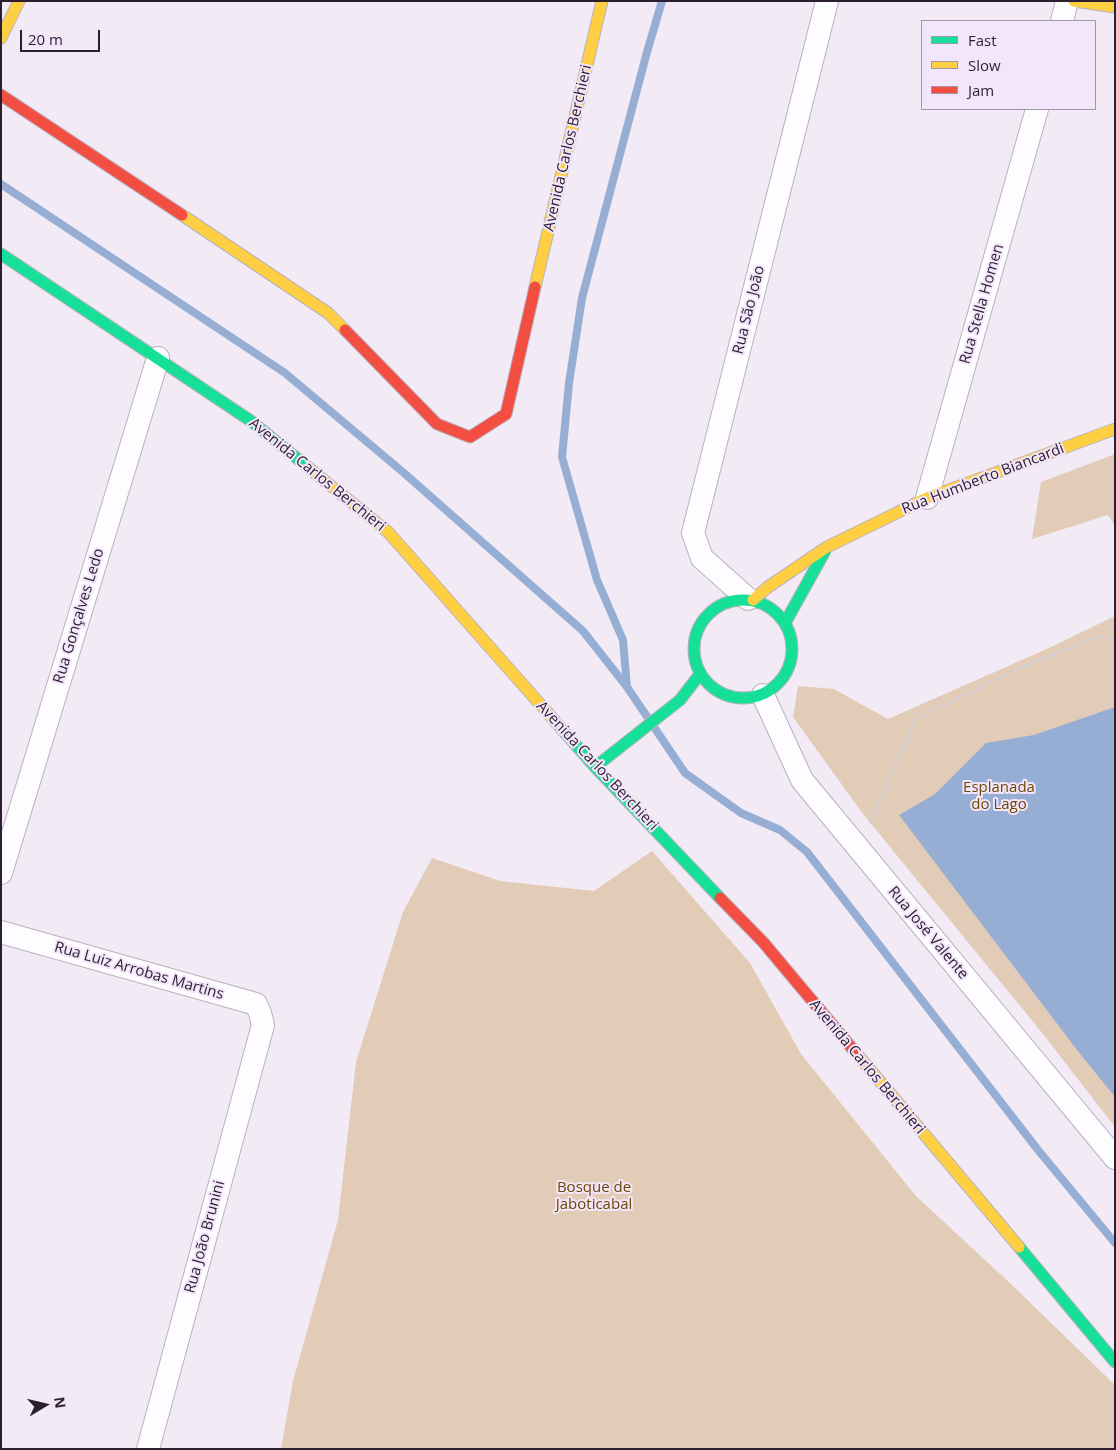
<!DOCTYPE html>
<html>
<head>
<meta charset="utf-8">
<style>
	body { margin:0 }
	#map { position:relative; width:1116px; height:1450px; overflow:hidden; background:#f2eaf5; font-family:"Open Sans",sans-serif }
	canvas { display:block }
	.frame { position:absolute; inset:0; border:2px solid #2b1e31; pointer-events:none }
	.legend { position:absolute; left:921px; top:20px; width:175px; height:90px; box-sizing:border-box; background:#f3e5fa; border:1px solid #a395aa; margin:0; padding:6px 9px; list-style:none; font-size:15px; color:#2b1e31 }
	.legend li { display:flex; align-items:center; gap:10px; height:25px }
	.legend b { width:25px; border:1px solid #a395aa }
	.north { position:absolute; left:20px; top:1380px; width:50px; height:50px; -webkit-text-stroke:4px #f3e5fa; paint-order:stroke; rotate:81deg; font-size:14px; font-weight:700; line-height:20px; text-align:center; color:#2b1e31 }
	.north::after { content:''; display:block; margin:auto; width:18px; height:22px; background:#2b1e31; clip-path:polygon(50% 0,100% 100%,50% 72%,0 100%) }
	.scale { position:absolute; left:20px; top:30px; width:80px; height:22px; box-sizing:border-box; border:2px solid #2b1e31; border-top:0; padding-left:6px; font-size:15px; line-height:18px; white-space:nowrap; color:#2b1e31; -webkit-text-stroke:4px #f3e5fa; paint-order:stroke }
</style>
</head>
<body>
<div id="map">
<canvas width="1116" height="1450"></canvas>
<div class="frame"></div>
<ul class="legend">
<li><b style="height:6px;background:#16e098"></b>Fast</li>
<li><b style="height:6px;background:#ffcf43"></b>Slow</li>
<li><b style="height:6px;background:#f24e42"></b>Jam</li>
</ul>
<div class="north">N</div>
<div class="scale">20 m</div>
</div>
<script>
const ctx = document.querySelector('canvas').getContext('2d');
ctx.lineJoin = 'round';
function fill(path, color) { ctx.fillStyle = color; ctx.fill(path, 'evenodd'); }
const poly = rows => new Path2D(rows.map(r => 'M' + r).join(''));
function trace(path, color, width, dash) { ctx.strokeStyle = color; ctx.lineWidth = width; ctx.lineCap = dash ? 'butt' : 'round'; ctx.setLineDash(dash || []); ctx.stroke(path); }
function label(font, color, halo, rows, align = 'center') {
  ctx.font = font + ' "Open Sans",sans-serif'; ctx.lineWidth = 4; ctx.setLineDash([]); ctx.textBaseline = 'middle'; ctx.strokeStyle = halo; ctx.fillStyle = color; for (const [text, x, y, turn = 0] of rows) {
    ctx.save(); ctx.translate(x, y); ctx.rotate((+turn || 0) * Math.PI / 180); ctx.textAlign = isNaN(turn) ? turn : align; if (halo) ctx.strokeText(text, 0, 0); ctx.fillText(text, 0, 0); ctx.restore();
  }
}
fill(poly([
	[1115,454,1115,526,1108,515,1032,539,1041,482],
	[1115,616,1115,1127,1043,1034,863,814,793,717,798,686,834,689,888,719,1049,648],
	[652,851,750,963,801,1054,916,1196,1013,1286,1115,1385,1115,1449,281,1449,293,1381,338,1220,356,1062,403,912,432,858,500,881,594,891]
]), '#e2ccb8');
fill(poly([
	[1115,707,1115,1097,1077,1050,899,815,935,794,986,743,1034,735]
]), '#96aed3');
trace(poly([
	[1,184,285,373,404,473,583,631,627,687,685,773,741,813,780,830,807,852,1038,1150,1115,1243],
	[627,687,623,640,597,580,562,457,569,383,582,298,647,52,662,1]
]), '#96aed3', 8);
const street = poly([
	[1062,21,1067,1],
	[927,498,1037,109],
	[748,599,702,558,693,533,827,1],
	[763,695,802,780,1115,1158],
	[1,873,158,358],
	[1,932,256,1004,260,1013,263,1025,148,1449]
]);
const fast = poly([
	[1,254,251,421,310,469],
	'694 649a49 49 0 1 1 98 0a49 49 0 1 1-98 0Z',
	[785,623,825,551],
	[554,720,595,767,720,898],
	[595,767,680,700,700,674],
	[1019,1247,1115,1362]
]);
const slow = poly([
	[1074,1,1115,7],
	[1,38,19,1],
	[182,215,328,313,345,330],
	[535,287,602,1],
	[310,469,388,532,554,720],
	[753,600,768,587,827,547,927,498,1115,429],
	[856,1053,1019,1247]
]);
const jam = poly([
	[1,95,182,215],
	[345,330,437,424,470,437,506,414,535,287],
	[720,898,763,942,856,1053]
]);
trace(street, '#bab1bf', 24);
trace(fast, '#bab1bf', 13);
trace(slow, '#bab1bf', 13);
trace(jam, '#bab1bf', 13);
trace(poly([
	[870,823,915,720,1015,670,1099,636,1115,639]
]), '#d0ced3', 3, [5, 2.5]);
trace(street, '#fdfcfe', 22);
trace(fast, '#16e098', 11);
trace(slow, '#ffcf43', 11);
trace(jam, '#f24e42', 11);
label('15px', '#2b1e31', '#f3e5fa', [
	["Avenida Carlos Berchieri",568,148,-77],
	["Rua Stella Homen",982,304,-74],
	["Rua São João",749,310,-76],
	["Avenida Carlos Berchieri",317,475,39],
	["Rua Humberto Biancardi",983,479,-21],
	["Rua Gonçalves Ledo",79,616,-73],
	["Avenida Carlos Berchieri",597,766,47],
	["Rua José Valente",928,933,50],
	["Rua Luiz Arrobas Martins",139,971,16],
	["Avenida Carlos Berchieri",867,1067,50],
	["Rua João Brunini",205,1237,-75]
]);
label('15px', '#6c4702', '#f3e5fa', [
	["Esplanada",999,788],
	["do Lago",999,805],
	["Bosque de",594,1188],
	["Jaboticabal",594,1205]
]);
</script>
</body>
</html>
